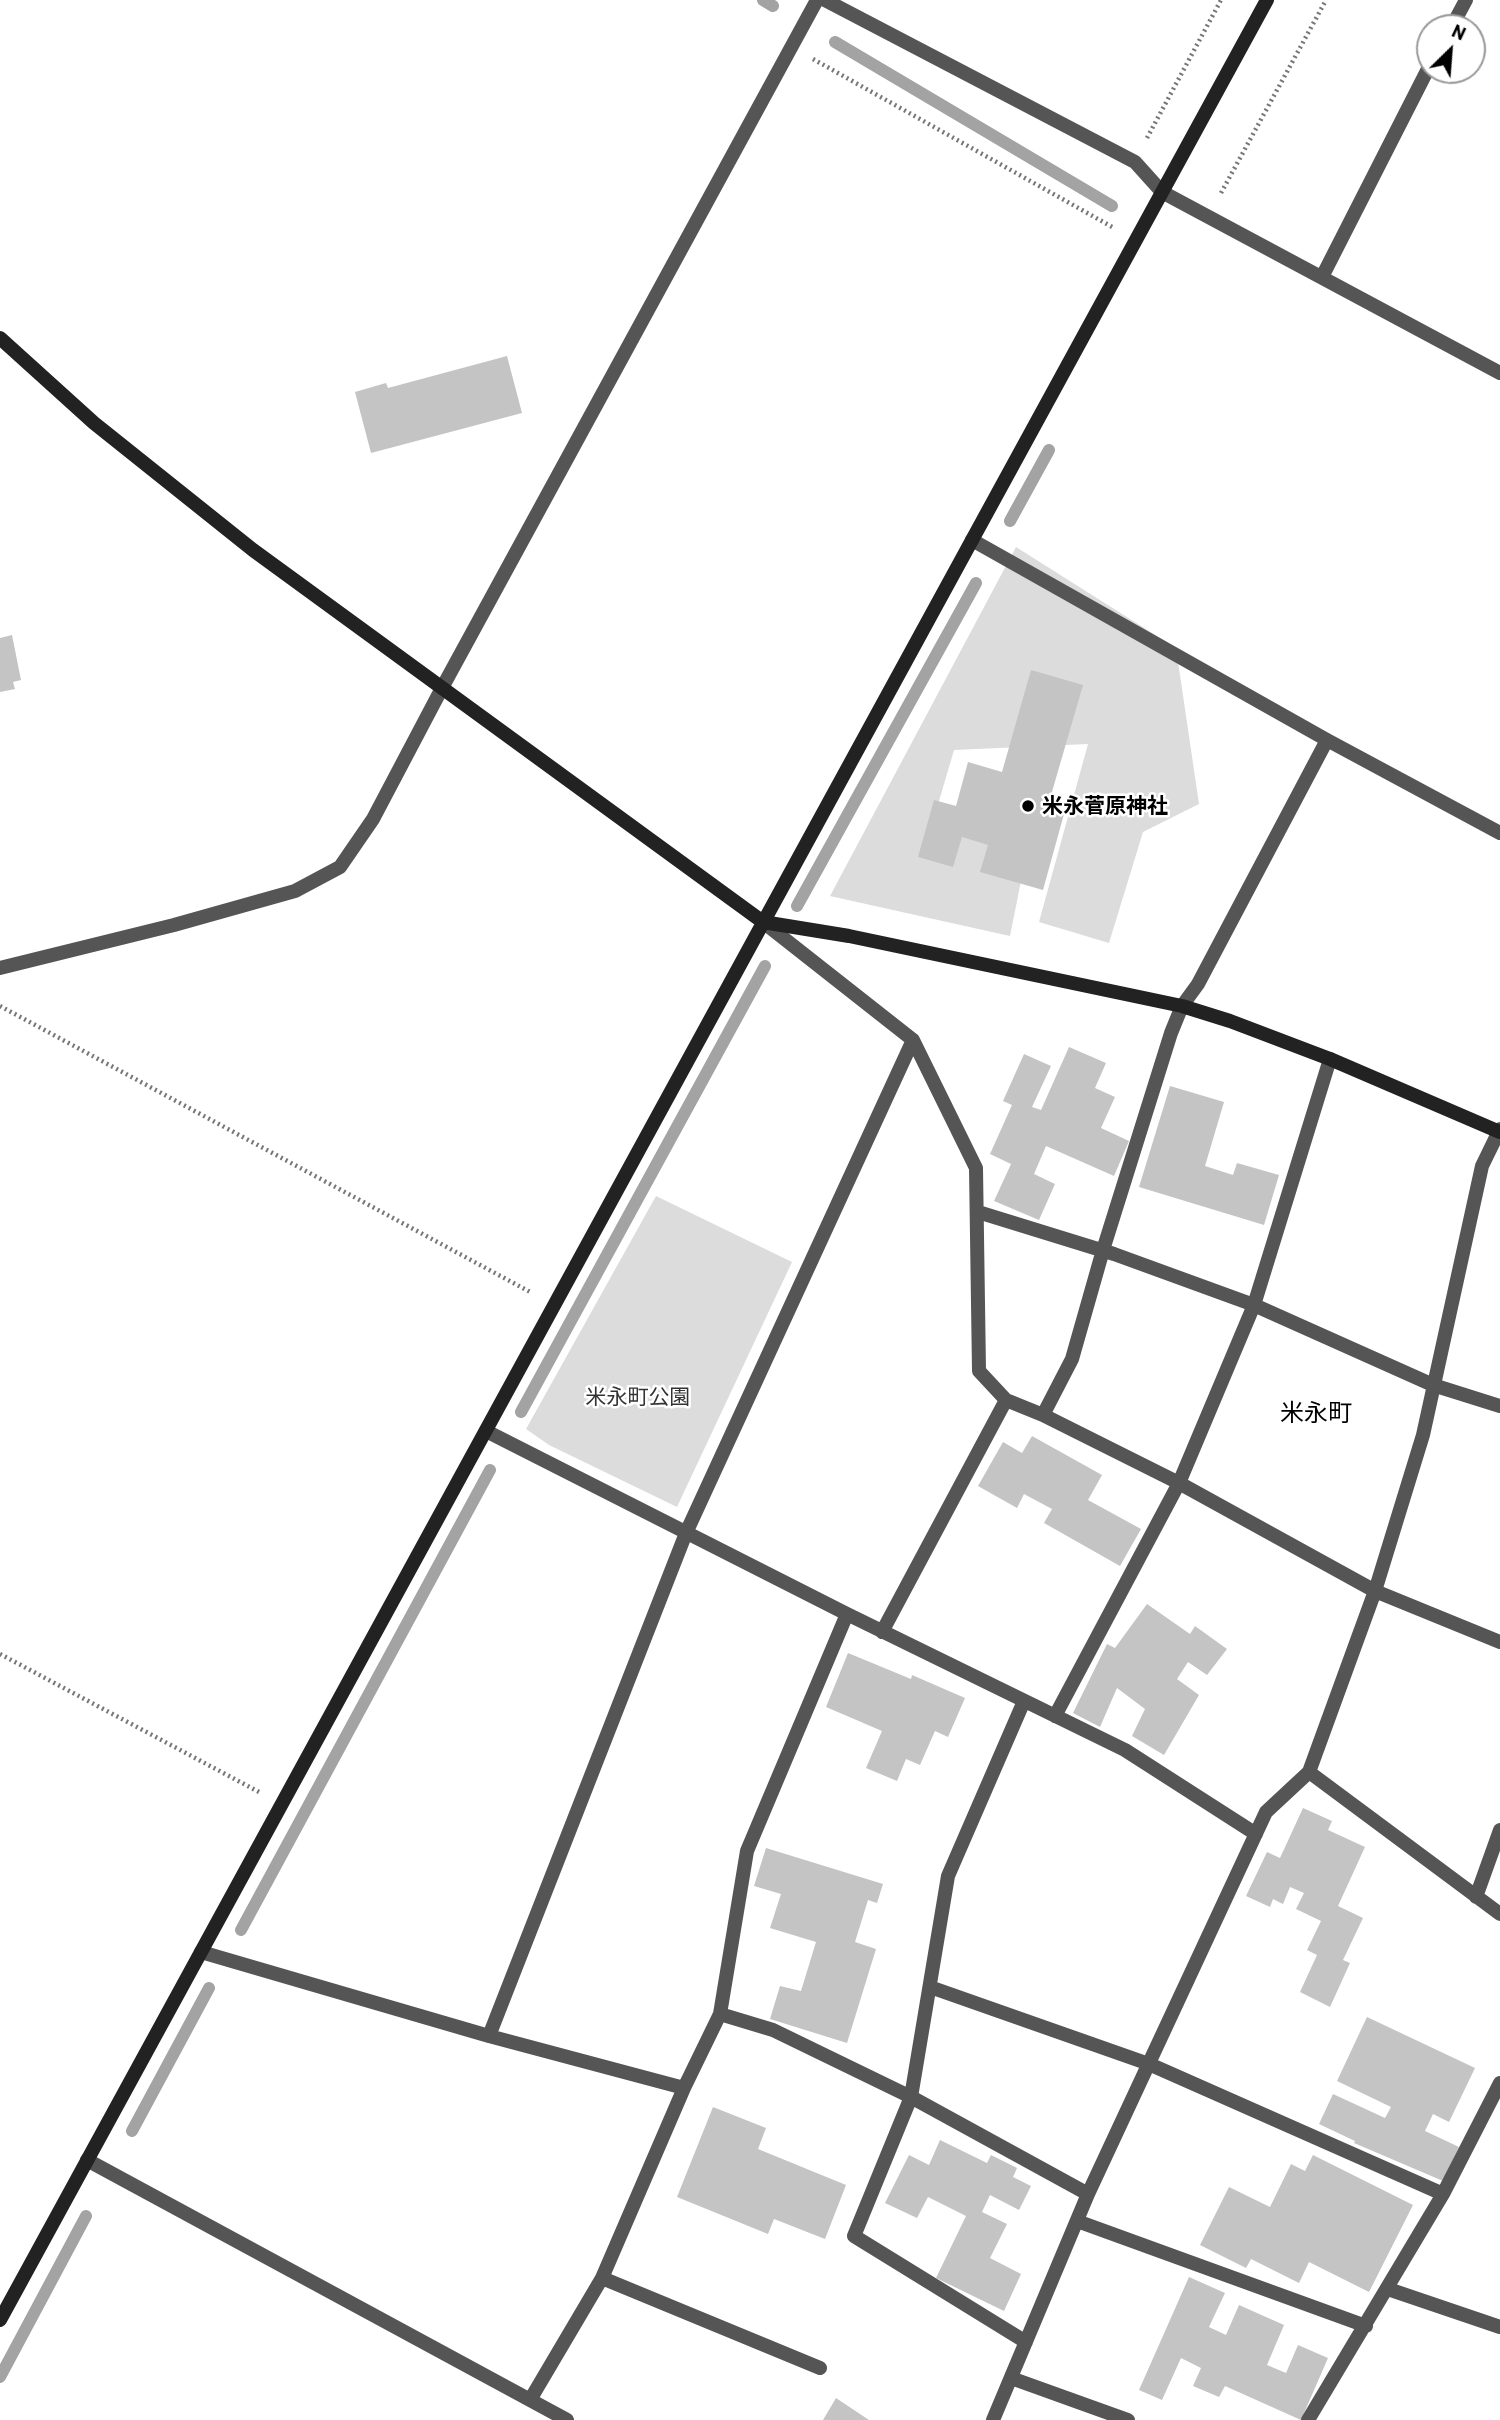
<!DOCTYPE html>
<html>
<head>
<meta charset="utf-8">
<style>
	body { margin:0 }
	#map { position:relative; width:1500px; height:2420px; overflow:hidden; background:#fff; font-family:Barlow,sans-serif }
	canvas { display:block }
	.north { position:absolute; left:1416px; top:14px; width:70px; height:70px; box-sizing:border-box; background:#fff; border:2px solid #999; border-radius:50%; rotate:25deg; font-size:19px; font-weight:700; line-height:28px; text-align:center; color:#000 }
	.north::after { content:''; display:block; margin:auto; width:24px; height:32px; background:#000; clip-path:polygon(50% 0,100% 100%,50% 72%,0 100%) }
</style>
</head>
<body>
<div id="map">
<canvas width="1500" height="2420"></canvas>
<div class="north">N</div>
</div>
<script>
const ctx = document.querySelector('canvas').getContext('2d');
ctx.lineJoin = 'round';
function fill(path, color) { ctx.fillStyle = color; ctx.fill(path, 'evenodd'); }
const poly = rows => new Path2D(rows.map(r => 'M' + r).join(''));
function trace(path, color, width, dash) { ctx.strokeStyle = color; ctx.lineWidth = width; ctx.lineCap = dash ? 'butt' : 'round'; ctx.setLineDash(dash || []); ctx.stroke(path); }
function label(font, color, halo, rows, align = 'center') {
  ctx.font = font + ' Barlow,"Noto Sans JP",sans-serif'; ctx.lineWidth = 5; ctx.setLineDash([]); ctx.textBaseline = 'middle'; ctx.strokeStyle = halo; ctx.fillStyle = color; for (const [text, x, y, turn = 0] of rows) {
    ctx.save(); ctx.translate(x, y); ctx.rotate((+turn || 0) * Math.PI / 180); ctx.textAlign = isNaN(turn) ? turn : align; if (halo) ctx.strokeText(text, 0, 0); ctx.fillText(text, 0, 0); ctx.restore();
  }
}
fill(poly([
	[1016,547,1176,648,1199,804,1143,832,1109,943,1039,922,1088,744,954,750,934,818,1026,856,1010,936,830,896],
	[656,1196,792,1262,677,1507,549,1445,526,1429]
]), '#dcdcdc');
trace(poly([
	[763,0,773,6],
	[835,42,1112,206],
	[1010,521,1049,450],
	[797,906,976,583],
	[521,1412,765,966],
	[241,1930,490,1470],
	[132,2131,209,1988],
	[0,2377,86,2216]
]), '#a3a3a3', 12);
fill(poly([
	[507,356,522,413,371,453,355,392,386,383,388,388],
	[12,635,21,680,13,682,15,689,0,692,0,638],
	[1031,670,1083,685,1047,809,1064,814,1043,890,980,872,988,845,962,837,953,867,918,857,934,800,956,806,968,762,1002,772],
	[1069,1047,1106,1063,1095,1088,1115,1097,1101,1128,1129,1141,1114,1176,1046,1146,1034,1174,1055,1184,1039,1220,994,1201,1011,1164,990,1154,1012,1105,1003,1101,1024,1054,1051,1066,1032,1107,1041,1110],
	[1170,1086,1224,1102,1205,1166,1233,1175,1237,1163,1279,1175,1264,1225,1139,1187],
	[1032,1436,1102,1475,1088,1500,1141,1529,1120,1566,1044,1523,1052,1509,1024,1494,1017,1508,978,1486,1003,1442,1022,1453],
	[1147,1604,1190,1634,1195,1626,1227,1649,1207,1675,1188,1662,1177,1679,1199,1695,1164,1755,1132,1736,1145,1709,1117,1688,1100,1727,1073,1713,1107,1644,1115,1648],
	[848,1653,911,1679,912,1675,965,1698,948,1737,935,1731,920,1765,906,1759,897,1781,866,1768,882,1731,826,1707],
	[1303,1808,1332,1821,1328,1830,1365,1847,1338,1906,1363,1918,1343,1960,1350,1963,1330,2007,1300,1992,1317,1955,1307,1950,1321,1921,1296,1909,1304,1893,1290,1887,1283,1904,1273,1899,1270,1907,1246,1896,1267,1852,1280,1858],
	[766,1848,883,1884,877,1903,868,1900,855,1942,876,1949,847,2043,770,2019,780,1986,801,1991,816,1942,770,1928,781,1894,754,1886],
	[1367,2017,1475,2068,1449,2122,1433,2114,1425,2131,1459,2147,1443,2181,1354,2143,1355,2141,1319,2124,1333,2094,1385,2118,1391,2107,1337,2081],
	[713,2107,766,2128,758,2149,846,2185,825,2239,774,2219,768,2234,677,2197],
	[940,2140,987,2163,991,2155,1017,2168,1013,2177,1031,2186,1019,2210,990,2195,982,2212,1007,2224,990,2258,1021,2274,1004,2311,936,2278,966,2216,928,2197,917,2218,885,2203,909,2155,929,2165],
	[1313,2155,1413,2205,1369,2292,1309,2262,1299,2283,1251,2259,1246,2268,1200,2245,1229,2187,1270,2207,1291,2164,1305,2171],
	[1189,2277,1225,2293,1209,2327,1226,2335,1239,2305,1284,2325,1267,2365,1286,2373,1298,2345,1328,2358,1301,2420,1225,2386,1219,2397,1193,2386,1201,2368,1181,2358,1162,2400,1139,2390],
	[836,2398,869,2420,823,2420]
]), '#c4c4c4');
trace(poly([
	[813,59,1114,228],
	[1147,138,1221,0],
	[1221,193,1326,0],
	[0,1006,532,1293],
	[0,1654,259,1792]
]), '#777', 4.5, [2, 3.5]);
trace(poly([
	[825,0,1135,162,1162,192,1500,373],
	[1451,28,1466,0],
	[1322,277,1430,65],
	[972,540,1327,740,1500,833],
	[763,922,913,1040,976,1168,979,1371,1006,1400,1043,1415,1179,1483,1375,1591,1500,1642],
	[0,968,174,925,295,891,340,867,373,819,442,688,817,0],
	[978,1212,1114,1254,1254,1305,1433,1385,1500,1406],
	[1043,1415,1072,1359,1103,1250,1171,1033,1182,1006,1198,984,1327,740],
	[486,1431,847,1614,1125,1750,1256,1834],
	[882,1632,1006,1400],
	[1024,1701,948,1876,911,2097,854,2236,1026,2342],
	[1055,1716,1179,1483,1254,1305,1330,1059],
	[1309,1772,1500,1914],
	[1476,1897,1500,1830],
	[201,1952,489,2036,684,2088],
	[930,1987,1149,2064,1443,2194],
	[720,2014,773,2030,911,2097,1088,2194],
	[489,2036,686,1533,913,1040],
	[87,2160,567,2420],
	[1077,2221,1366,2326],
	[602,2278,820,2368],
	[1388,2289,1500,2327],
	[1011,2378,1128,2420],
	[530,2400,602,2278,684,2088,720,2014,747,1851,847,1614],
	[993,2420,1088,2194,1266,1812,1309,1772,1375,1591,1423,1435,1482,1166,1500,1129],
	[1308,2420,1443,2194,1500,2083]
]), '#555', 14);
trace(poly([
	[0,338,94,423,253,550,763,922,849,936,1182,1006,1230,1021,1330,1059,1500,1132],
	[0,2320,1267,0]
]), '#222', 14);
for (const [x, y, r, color] of [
	[1028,806,7,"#000"]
]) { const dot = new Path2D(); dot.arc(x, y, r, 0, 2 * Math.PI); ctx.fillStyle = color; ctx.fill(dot); trace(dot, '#fff', 2.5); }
label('bold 21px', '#000', '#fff', [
	["米永菅原神社",1042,806]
], 'left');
label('21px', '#333', '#fff', [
	["米永町公園",638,1397]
]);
label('24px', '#000', '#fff', [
	["米永町",1316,1413]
]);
</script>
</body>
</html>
